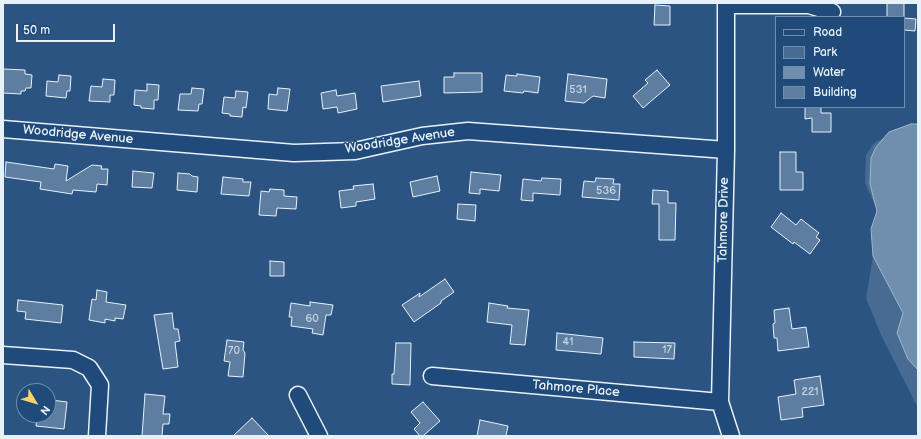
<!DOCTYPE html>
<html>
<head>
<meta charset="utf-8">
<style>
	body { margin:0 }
	#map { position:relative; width:921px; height:439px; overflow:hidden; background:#2b5482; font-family:"Balsamiq Sans",sans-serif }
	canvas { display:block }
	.frame { position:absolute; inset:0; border:4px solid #e8f1f8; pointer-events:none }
	.legend { position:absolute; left:775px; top:16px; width:130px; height:92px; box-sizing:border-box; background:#1f4a7a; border:1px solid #6f8dac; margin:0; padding:5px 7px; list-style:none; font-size:12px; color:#e8f1f8 }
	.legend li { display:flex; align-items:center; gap:8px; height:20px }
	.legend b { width:20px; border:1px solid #6f8dac }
	.north { position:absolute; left:16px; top:383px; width:40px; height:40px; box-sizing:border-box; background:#1f4a7a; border:1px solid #6f8dac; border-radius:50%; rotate:128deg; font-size:11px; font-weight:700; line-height:16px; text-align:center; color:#e8f1f8 }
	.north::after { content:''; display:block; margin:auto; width:14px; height:18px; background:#ffd166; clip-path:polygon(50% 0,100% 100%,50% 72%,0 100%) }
	.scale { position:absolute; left:16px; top:24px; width:99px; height:18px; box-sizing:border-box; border:2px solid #e8f1f8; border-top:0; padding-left:5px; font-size:12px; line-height:14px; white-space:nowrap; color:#e8f1f8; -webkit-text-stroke:3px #1f4a7a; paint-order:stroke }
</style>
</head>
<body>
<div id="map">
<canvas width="921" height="439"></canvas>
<div class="frame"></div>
<ul class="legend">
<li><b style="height:5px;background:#1f4a7a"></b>Road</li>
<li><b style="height:11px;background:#476b93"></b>Park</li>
<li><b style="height:11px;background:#708ead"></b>Water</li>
<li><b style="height:11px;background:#5d7da1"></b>Building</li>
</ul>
<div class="north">N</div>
<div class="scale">50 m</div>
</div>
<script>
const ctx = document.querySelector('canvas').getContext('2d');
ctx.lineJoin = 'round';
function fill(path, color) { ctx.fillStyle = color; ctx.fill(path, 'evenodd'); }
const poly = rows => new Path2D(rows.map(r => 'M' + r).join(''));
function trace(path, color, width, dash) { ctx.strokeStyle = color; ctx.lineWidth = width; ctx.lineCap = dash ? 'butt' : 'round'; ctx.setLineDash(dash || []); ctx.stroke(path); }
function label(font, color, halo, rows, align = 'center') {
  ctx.font = font + ' "Balsamiq Sans",sans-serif'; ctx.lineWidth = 3; ctx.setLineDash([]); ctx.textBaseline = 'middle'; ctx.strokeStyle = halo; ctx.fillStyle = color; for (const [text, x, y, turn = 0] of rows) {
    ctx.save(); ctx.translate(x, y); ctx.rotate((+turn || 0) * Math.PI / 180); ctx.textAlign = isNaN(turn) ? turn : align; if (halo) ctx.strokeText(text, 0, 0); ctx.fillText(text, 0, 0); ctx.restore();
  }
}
fill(poly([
	[918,135,918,408,881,335,866,298,873,256,871,230,877,210,865,183,866,155,874,143,888,136]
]), '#476b93');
const water = poly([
	[911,124,918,124,918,370,908,359,897,333,903,313,873,256,871,229,877,211,870,184,871,158,876,147,889,132,911,124]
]);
fill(water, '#708ead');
trace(water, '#a0b6cb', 1);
const building = poly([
	[887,3,904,3,904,17,887,17,887,3],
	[655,5,670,6,670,25,654,25,655,5],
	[904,18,916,19,915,31,904,30,904,18],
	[3,69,25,70,25,74,32,75,31,88,26,88,25,91,21,91,21,94,3,93,3,69],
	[657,70,670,85,643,108,633,96,648,83,645,80,657,70],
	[454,73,482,73,482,92,444,93,444,77,454,77,454,73],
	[517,74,540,77,538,93,524,91,523,93,504,91,506,75,517,76,517,74],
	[568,74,607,79,605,98,593,96,584,103,565,101,568,74],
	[59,75,71,76,70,91,67,91,66,98,46,96,47,81,58,82,59,75],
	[103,79,115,80,114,95,110,95,110,102,89,101,91,86,102,87,103,79],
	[419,81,421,96,383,102,381,86,419,81],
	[147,84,159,85,158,100,154,100,154,109,141,108,141,106,134,105,135,90,147,91,147,84],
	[192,88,204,89,202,104,199,104,198,111,178,110,180,94,191,94,192,88],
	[278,88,290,89,287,111,268,109,269,94,277,95,278,88],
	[336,90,337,96,355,93,357,109,338,113,337,107,323,109,321,93,336,90],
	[236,91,248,92,246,108,243,107,242,117,230,116,230,114,222,113,224,97,235,98,236,91],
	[805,107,821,107,821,113,831,113,831,132,812,132,812,118,805,119,805,107],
	[780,152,796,152,796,172,803,172,803,190,780,190,780,152],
	[6,162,54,169,55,164,68,166,66,181,92,165,102,166,101,169,108,169,107,185,97,184,96,192,73,190,72,194,40,189,41,182,5,177,6,162],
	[133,171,154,173,152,188,132,187,133,171],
	[471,172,501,175,499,191,480,189,480,194,469,193,471,172],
	[178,173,190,174,192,176,198,177,197,192,177,190,178,173],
	[437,176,440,191,413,197,410,182,437,176],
	[223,177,243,179,243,182,251,182,249,196,221,194,223,177],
	[542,178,561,179,560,195,533,193,533,201,521,200,523,179,541,181,542,178],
	[596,178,614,179,613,184,620,184,619,200,582,197,584,181,595,182,596,178],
	[373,184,375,199,356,202,356,206,341,208,339,191,354,189,353,186,373,184],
	[270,189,284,190,284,196,297,197,296,209,277,208,276,216,259,215,261,191,269,192,270,189],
	[653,190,668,191,668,203,676,203,675,240,659,240,659,204,652,204,653,190],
	[458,204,476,205,475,221,457,219,458,204],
	[781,213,796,225,801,219,819,233,816,237,820,240,810,254,794,242,793,244,771,227,781,213],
	[270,261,284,262,284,276,270,276,270,261],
	[445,279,454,292,441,301,441,303,414,322,402,305,420,293,419,297,445,279],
	[97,290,107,292,106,302,126,305,123,319,115,318,115,321,105,319,105,323,89,320,92,299,96,300,97,290],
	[18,300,63,305,61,323,25,319,26,312,17,311,18,300],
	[310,302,333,305,331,315,326,315,323,335,312,333,313,329,291,326,292,317,289,317,291,303,310,306,310,302],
	[489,303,508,306,507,308,529,310,525,345,510,344,512,325,487,322,489,303],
	[789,308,792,329,806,327,809,347,778,351,777,338,774,338,773,324,775,323,774,310,789,308],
	[172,313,174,329,178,329,180,341,175,342,178,367,163,369,154,315,172,313],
	[557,333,603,338,601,354,556,350,557,333],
	[227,340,244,342,243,350,245,353,243,377,228,376,230,362,224,361,227,340],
	[634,342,675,343,674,359,634,357,634,342],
	[396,343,411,343,410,385,392,384,392,374,394,374,396,343],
	[820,376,824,405,802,408,803,417,781,420,778,397,796,394,794,380,820,376],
	[145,394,165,396,163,414,170,414,169,424,163,424,162,436,142,436,145,394],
	[51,400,67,402,64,429,36,426,37,415,48,415,48,403,51,403,51,400],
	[423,402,440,421,423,436,420,436,414,429,420,423,411,412,423,402],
	[252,418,269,436,233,436,252,418],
	[480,420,508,426,506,436,477,436,480,420]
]);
fill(building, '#5d7da1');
trace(building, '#e8f1f8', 1);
const minor = poly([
	[726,3,726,150,720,402,731,436],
	[726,5,809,5,832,12],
	[3,129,294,153,355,151,422,136,468,131,726,150],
	[3,355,73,360,89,368,100,385,97,436],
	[432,376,720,402],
	[298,395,319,436]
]);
trace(minor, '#e8f1f8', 19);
trace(minor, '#1f4a7a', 16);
label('11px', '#c5d4e2', null, [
	["531",578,90],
	["536",606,191],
	["60",312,319],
	["41",568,342],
	["17",667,350],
	["70",234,351],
	["221",810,392]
]);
label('13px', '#e8f1f8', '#1f4a7a', [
	["Woodridge Avenue",78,135,5],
	["Woodridge Avenue",400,141,-9],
	["Tahmore Drive",724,220,-89],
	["Tahmore Place",576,389,5]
]);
</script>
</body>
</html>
